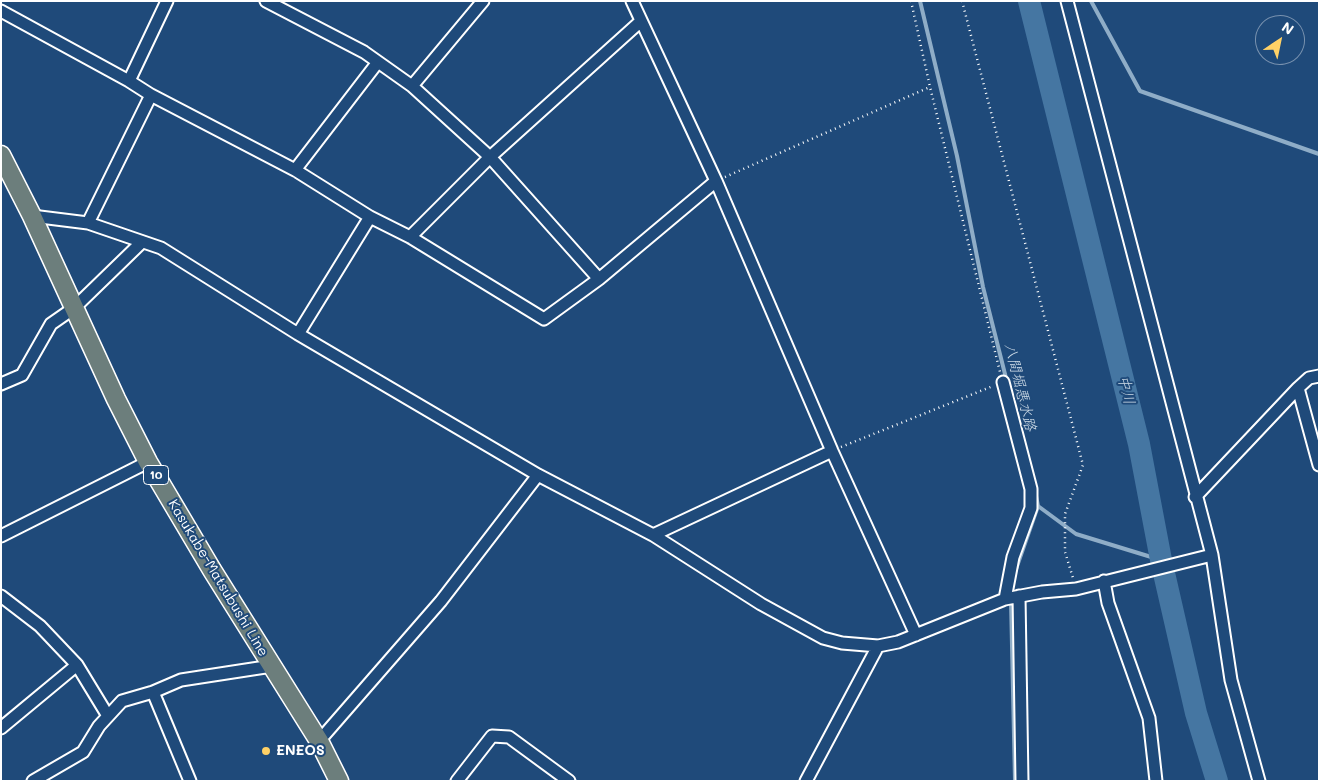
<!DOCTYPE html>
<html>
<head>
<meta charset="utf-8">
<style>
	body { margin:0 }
	#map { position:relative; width:1320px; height:782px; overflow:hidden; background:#1f4a7a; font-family:Mali,sans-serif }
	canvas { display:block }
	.frame { position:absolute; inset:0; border:2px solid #fff; pointer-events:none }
	.north { position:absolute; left:1255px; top:15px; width:50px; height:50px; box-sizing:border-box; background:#1f4a7a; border:1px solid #7992af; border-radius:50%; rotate:34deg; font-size:14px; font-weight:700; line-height:20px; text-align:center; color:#fff }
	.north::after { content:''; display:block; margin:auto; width:18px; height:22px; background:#ffd166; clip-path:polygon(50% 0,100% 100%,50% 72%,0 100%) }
</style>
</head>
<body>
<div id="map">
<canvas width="1320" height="782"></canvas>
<div class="frame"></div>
<div class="north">N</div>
</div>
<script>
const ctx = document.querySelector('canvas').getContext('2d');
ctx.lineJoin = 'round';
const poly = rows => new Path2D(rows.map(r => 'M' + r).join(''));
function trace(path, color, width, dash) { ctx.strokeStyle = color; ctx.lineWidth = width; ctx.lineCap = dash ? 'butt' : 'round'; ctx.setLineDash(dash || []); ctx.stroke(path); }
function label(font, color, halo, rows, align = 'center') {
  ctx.font = font + ' Mali,"Klee One",sans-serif'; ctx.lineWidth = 4; ctx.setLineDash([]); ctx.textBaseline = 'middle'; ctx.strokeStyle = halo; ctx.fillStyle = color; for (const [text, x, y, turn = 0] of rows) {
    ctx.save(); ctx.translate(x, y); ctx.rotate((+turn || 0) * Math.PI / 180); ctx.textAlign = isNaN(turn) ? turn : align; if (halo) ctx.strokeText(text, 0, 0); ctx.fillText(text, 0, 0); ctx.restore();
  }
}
trace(poly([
	[920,1,957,156,983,287,1007,382],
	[1091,1,1140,91,1319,154],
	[1038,506,1076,534,1161,560],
	[1016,569,1038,506,1036,496],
	[1011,601,1015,781]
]), '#8fadc7', 4);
trace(poly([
	[1029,1,1139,444,1161,560,1196,713,1217,781]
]), '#4576a2', 22);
const street = poly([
	[266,1,364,52,412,86,490,157,599,279],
	[632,1,716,181,832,451,916,635],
	[1067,1,1212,555,1231,680,1259,781],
	[1,11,129,81,151,95,295,170,370,217,410,237,544,319,599,279,716,181],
	[129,81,167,1],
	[412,86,483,1],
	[295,170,378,62],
	[32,216,88,223,161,248,298,334,538,475,653,535,761,604,823,638,842,643,878,646,898,642,1005,599,1042,592,1076,589,1212,555],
	[88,223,151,95],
	[410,237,490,157,641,21],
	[298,334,370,217],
	[1003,382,1031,489,1031,508,1013,557,1005,599],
	[1,384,22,375,51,324,74,308,142,242],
	[1298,388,1319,465],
	[1195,497,1298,388,1309,378,1319,376],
	[653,535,832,451],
	[1,536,148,462],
	[1104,581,1108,603,1149,718,1156,781],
	[1,596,40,626,77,665,108,716],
	[1019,596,1022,781],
	[153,692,190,781],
	[1,728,77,665],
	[319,741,441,601,538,475],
	[33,781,83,752,99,726,122,701,153,692,181,680,272,666],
	[457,781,492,736,509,737,569,781],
	[806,781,878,646]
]);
const primary = poly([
	[1,155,32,216,116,399,148,462,212,570,319,741,339,781]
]);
trace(street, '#fff', 15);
trace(primary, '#fff', 21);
trace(poly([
	[911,1,930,87,1000,372],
	[962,1,1083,465,1065,514,1065,552,1073,578],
	[725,177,930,87],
	[841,447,993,386]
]), '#fff', 2.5, [1, 4]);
trace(street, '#1f4a7a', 11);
trace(primary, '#6c7e7c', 18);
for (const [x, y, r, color] of [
	[266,751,5,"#ffd166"]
]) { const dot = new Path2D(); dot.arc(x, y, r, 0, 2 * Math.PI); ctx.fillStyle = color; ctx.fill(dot); trace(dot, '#1f4a7a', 2); }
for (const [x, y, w] of [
	[156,475,25]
]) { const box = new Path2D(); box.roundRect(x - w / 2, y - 9.5, w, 19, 4); ctx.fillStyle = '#1f4a7a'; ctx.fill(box); trace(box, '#fff', 1); }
label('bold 12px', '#fff', null, [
	["10",156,475]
]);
label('14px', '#fff', '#1f4a7a', [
	["Kasukabe-Matsubushi Line",218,578,59]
]);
label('bold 14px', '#fff', '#1f4a7a', [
	["ENEOS",276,751]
], 'left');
label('italic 15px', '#d0dde8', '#1f4a7a', [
	["八間堀悪水路",1020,387,76],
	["中川",1126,390,76]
]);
</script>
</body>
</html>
